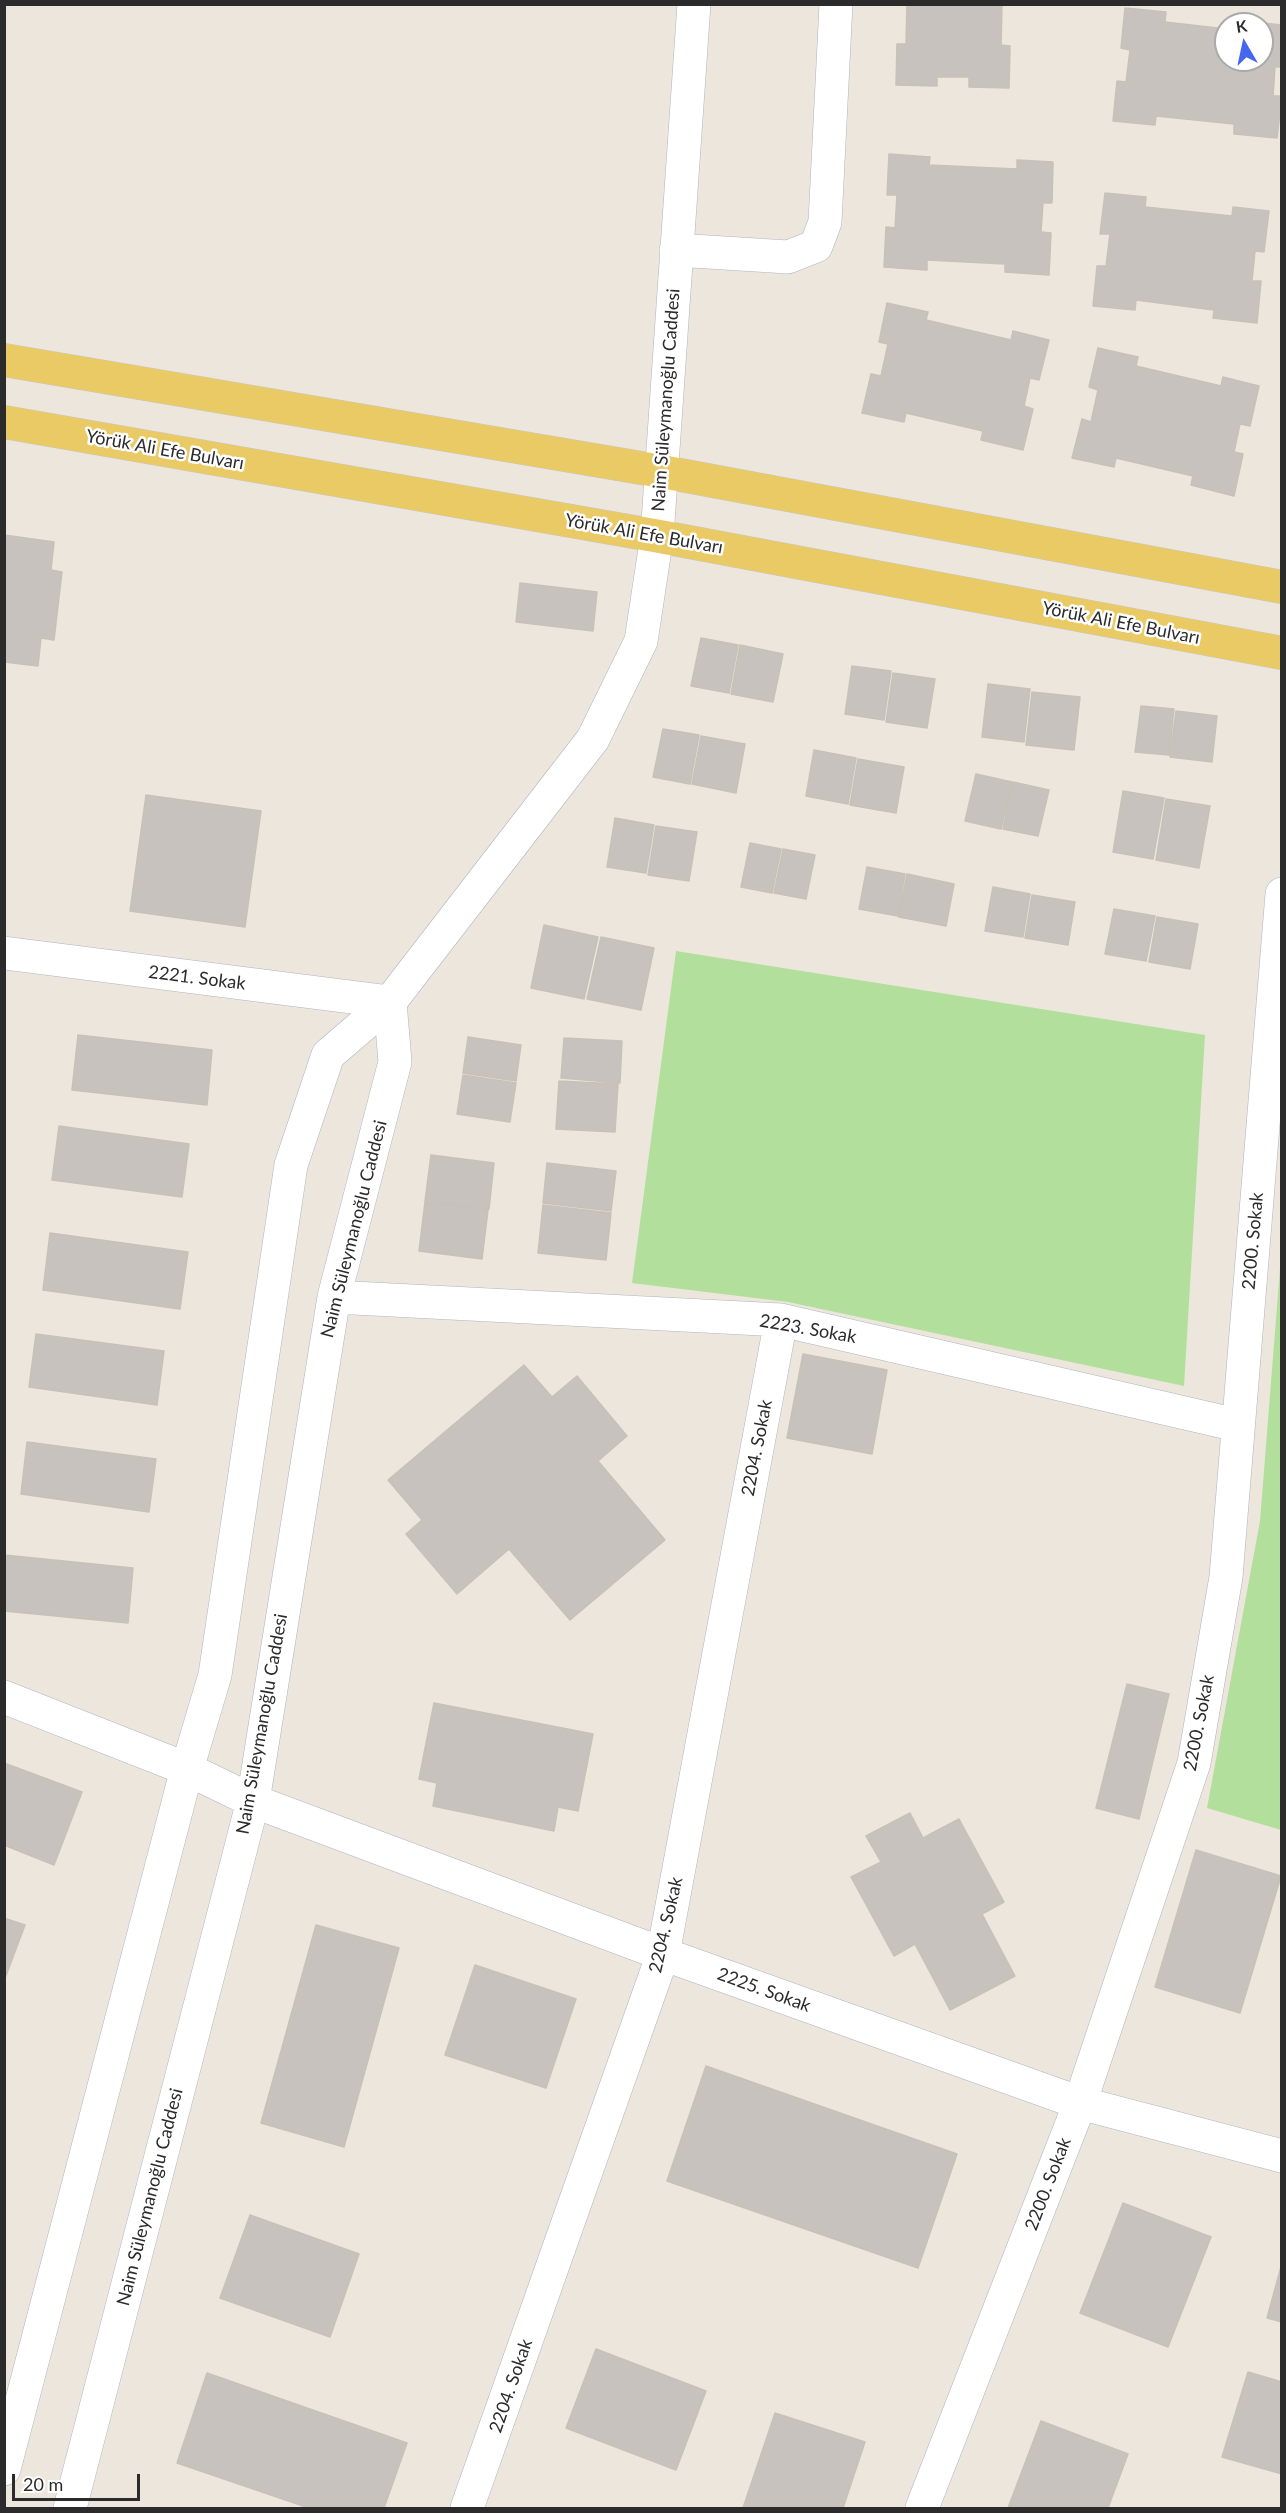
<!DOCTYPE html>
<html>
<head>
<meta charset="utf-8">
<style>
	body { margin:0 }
	#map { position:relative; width:1286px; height:2513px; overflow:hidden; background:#ece6dd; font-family:Lato,sans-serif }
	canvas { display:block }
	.frame { position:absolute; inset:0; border:6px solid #2b2b2b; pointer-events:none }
	.north { position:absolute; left:1214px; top:12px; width:60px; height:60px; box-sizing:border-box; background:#fff; border:2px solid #aaa; border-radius:50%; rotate:351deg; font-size:16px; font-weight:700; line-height:24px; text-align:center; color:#2b2b2b }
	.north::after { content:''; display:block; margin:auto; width:21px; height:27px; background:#4666f0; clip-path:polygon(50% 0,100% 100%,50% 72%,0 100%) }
	.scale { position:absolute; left:12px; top:2474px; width:128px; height:27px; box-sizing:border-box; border:3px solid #2b2b2b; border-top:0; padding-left:8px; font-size:18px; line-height:21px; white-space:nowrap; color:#2b2b2b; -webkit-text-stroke:4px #fff; paint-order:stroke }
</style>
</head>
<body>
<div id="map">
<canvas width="1286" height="2513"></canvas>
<div class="frame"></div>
<div class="north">K</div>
<div class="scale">20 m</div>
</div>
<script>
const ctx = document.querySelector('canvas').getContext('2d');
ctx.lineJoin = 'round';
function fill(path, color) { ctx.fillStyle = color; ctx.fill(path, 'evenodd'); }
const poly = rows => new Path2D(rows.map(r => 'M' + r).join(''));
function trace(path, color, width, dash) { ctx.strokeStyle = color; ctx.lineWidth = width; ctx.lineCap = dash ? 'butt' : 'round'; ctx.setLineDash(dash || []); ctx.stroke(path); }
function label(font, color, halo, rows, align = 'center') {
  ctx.font = font + ' Lato,sans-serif'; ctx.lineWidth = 5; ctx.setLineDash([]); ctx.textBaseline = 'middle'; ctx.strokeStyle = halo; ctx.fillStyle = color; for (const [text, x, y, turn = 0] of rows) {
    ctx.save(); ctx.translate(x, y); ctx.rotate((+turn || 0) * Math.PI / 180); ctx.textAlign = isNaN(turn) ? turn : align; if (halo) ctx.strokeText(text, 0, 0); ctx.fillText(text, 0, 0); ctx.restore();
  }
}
fill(poly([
	[676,951,1205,1035,1184,1386,788,1302,632,1283],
	[1281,1256,1281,1830,1207,1808,1260,1521]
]), '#b3df9d');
const building = poly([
	[907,4,1002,4,1001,45,1010,46,1009,88,969,87,969,77,937,77,937,86,896,85,897,44,906,44,907,4],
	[1125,8,1166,12,1165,22,1226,29,1226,60,1262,60,1262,24,1252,22,1282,25,1282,67,1275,67,1273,96,1282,96,1277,138,1234,134,1234,124,1156,116,1155,125,1113,121,1117,81,1126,82,1130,50,1121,48,1125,8],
	[889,154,930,157,929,165,1017,169,1017,160,1053,162,1052,203,1043,203,1041,232,1051,233,1049,275,1005,272,1005,264,927,260,927,270,884,267,886,227,895,228,897,195,887,195,889,154],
	[1105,193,1146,197,1145,207,1232,216,1233,207,1269,211,1264,252,1255,251,1252,281,1261,281,1257,323,1213,318,1214,310,1136,300,1135,310,1093,306,1097,266,1106,266,1110,234,1100,234,1105,193],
	[887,303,928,312,926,320,1011,340,1013,331,1049,340,1039,380,1030,378,1024,406,1033,409,1023,450,981,440,983,431,906,413,904,422,862,413,871,374,881,376,888,344,879,342,887,303],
	[1098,348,1138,357,1136,366,1221,386,1223,377,1259,386,1250,426,1240,424,1234,452,1243,454,1234,496,1191,485,1193,476,1116,458,1114,467,1072,458,1082,419,1091,422,1098,390,1089,387,1098,348],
	[4,535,54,542,51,570,62,572,54,640,41,638,38,666,4,662,4,535],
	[520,583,597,592,593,631,516,622,520,583],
	[701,638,738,645,729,693,691,686,701,638],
	[740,645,783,654,773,702,731,694,740,645],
	[852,666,891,671,884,720,845,714,852,666],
	[893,673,935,679,927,728,886,722,893,673],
	[988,684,1030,689,1024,742,982,737,988,684],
	[1032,692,1080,697,1074,750,1026,745,1032,692],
	[1141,706,1174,709,1169,755,1135,752,1141,706],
	[1176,711,1217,716,1212,762,1170,757,1176,711],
	[663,729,699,735,690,784,653,777,663,729],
	[701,736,745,744,736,793,692,784,701,736],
	[814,750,856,758,848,804,806,796,814,750],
	[858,759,904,767,896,813,850,805,858,759],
	[976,774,1012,782,1001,829,965,821,976,774],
	[1013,782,1049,790,1038,836,1003,829,1013,782],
	[1123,791,1164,798,1153,859,1113,852,1123,791],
	[146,795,261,811,245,927,130,911,146,795],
	[1166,799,1210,806,1199,868,1156,860,1166,799],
	[615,818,654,825,646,873,607,867,615,818],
	[656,826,697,832,689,881,648,875,656,826],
	[750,843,781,849,772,893,741,887,750,843],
	[783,849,815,855,806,899,774,893,783,849],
	[867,867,905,874,898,916,859,909,867,867],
	[907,874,954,884,946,926,899,917,907,874],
	[993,887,1030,894,1023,937,985,931,993,887],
	[1032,895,1075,902,1068,945,1025,938,1032,895],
	[1114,909,1155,916,1146,961,1105,954,1114,909],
	[1157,917,1198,924,1190,969,1149,962,1157,917],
	[544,925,598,937,584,999,531,988,544,925],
	[601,937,654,948,641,1010,587,999,601,937],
	[78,1035,212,1050,207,1105,72,1090,78,1035],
	[468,1037,521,1045,516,1081,463,1073,468,1037],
	[564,1038,622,1041,620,1083,561,1078,564,1038],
	[463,1075,516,1083,510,1122,457,1114,463,1075],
	[559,1081,618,1084,615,1132,556,1129,559,1081],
	[59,1126,189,1144,182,1197,52,1180,59,1126],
	[431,1155,494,1163,489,1209,425,1201,431,1155],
	[547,1163,616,1171,611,1211,543,1203,547,1163],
	[425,1202,488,1210,482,1259,419,1251,425,1202],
	[543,1205,611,1213,606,1260,538,1253,543,1205],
	[50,1233,188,1252,180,1309,43,1290,50,1233],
	[36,1334,164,1351,157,1405,29,1387,36,1334],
	[803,1354,887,1370,872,1454,787,1438,803,1354],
	[524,1365,552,1397,577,1376,627,1436,598,1461,665,1540,570,1620,509,1549,457,1594,406,1534,422,1520,388,1480,524,1365],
	[27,1442,156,1459,149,1512,21,1494,27,1442],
	[4,1555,133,1568,128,1623,4,1611,4,1555],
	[1127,1684,1169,1694,1139,1819,1096,1808,1127,1684],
	[434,1703,593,1734,578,1811,558,1807,554,1831,433,1806,437,1783,419,1779,434,1703],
	[4,1763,82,1792,54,1865,4,1845,4,1763],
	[910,1813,923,1838,959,1819,1004,1902,982,1914,1015,1976,950,2010,915,1944,894,1956,851,1877,881,1862,866,1836,910,1813],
	[1196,1850,1281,1876,1240,2013,1155,1987,1196,1850],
	[4,1918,25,1925,4,1981,4,1918],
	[316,1925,399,1948,344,2147,261,2123,316,1925],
	[475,1965,576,1999,546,2088,445,2055,475,1965],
	[706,2066,957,2154,918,2268,667,2181,706,2066],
	[1123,2203,1211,2237,1168,2347,1080,2313,1123,2203],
	[250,2215,359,2254,330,2337,220,2298,250,2215],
	[1282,2263,1282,2322,1267,2318,1282,2263],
	[596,2349,706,2391,676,2470,566,2428,596,2349],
	[1248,2372,1282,2382,1282,2474,1222,2457,1248,2372],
	[207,2373,407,2443,384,2508,309,2508,177,2463,207,2373],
	[775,2413,865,2442,843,2508,743,2508,775,2413],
	[1041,2421,1128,2454,1108,2508,1008,2508,1041,2421]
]);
fill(building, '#c7c2bd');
trace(building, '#c7c1b7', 1.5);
const minor = poly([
	[676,250,788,257,816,246,825,222,836,4],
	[4,953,390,1002],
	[334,1297,781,1320,1237,1425],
	[4,1697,187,1769,253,1801,663,1954,1080,2103,1282,2156],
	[4,2469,187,1769,215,1675,291,1165,328,1055,390,1002],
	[70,2508,253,1801,334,1297,395,1062,390,1002,593,739,641,641,657,536,694,4],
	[467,2508,663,1954,781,1320],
	[922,2508,1080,2103,1194,1763,1226,1577,1282,894]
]);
const major = poly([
	[4,360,659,471,1282,587],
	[4,422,657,536,1282,653]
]);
trace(minor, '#b1b4bd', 34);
trace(major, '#c8c8c8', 34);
trace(minor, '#fff', 33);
trace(major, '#e9ca65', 33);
label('18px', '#2b2b2b', '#fff', [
	["Naim Süleymanoğlu Caddesi",666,400,-86],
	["Yörük Ali Efe Bulvarı",165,450,10],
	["Yörük Ali Efe Bulvarı",644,534,10],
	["Yörük Ali Efe Bulvarı",1121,623,11],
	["2221. Sokak",197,978,7],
	["Naim Süleymanoğlu Caddesi",354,1229,-76],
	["2200. Sokak",1253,1241,-85],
	["2223. Sokak",808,1329,10],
	["2204. Sokak",757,1448,-79],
	["2200. Sokak",1199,1723,-79],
	["Naim Süleymanoğlu Caddesi",262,1724,-80],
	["2204. Sokak",666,1925,-77],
	["2225. Sokak",764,1990,20],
	["2200. Sokak",1048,2184,-69],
	["Naim Süleymanoğlu Caddesi",150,2197,-76],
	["2204. Sokak",511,2386,-71]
]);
</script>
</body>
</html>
